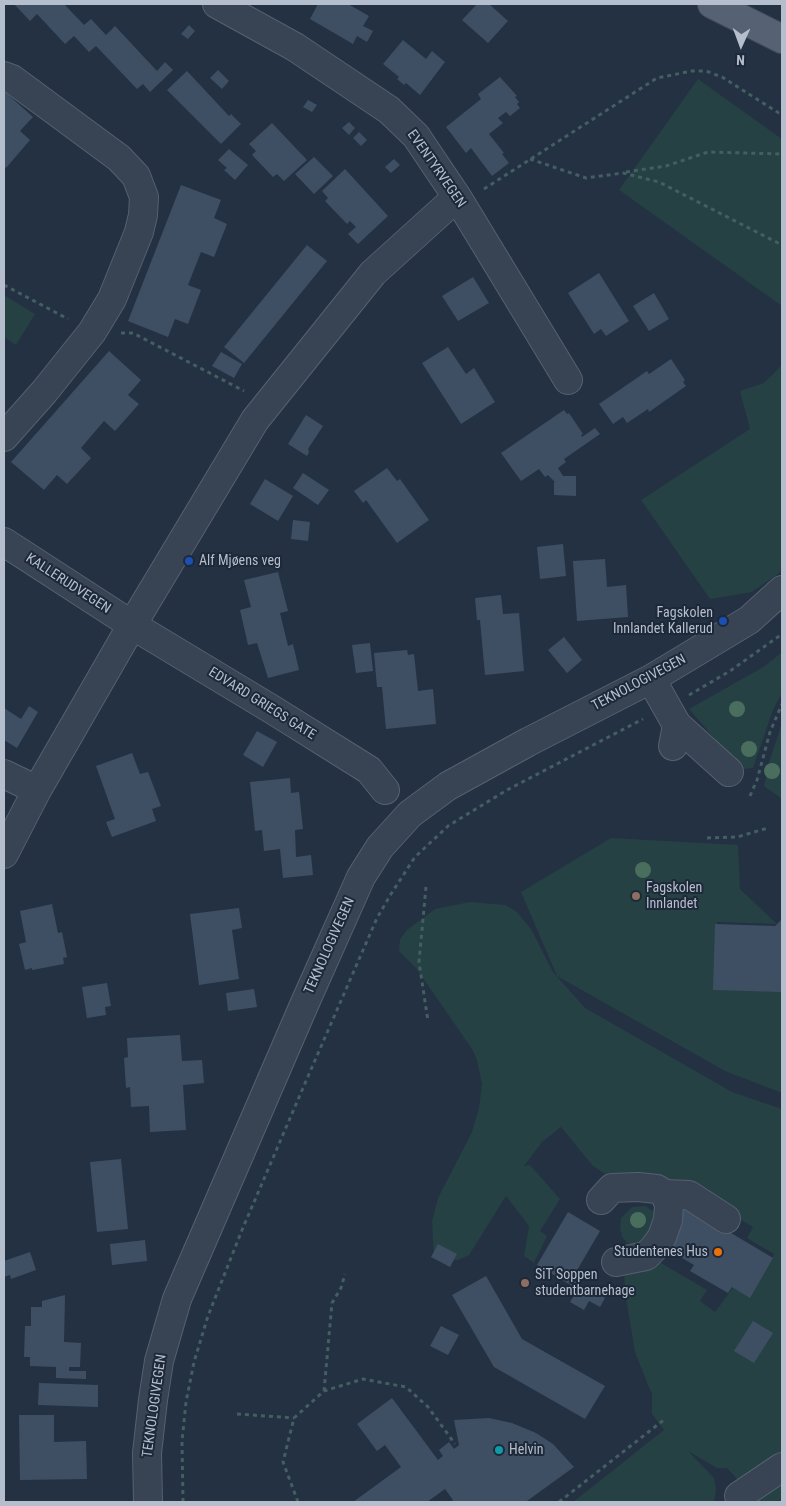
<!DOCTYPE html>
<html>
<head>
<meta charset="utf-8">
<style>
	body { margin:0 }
	#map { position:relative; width:786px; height:1506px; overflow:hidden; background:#233143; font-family:"Roboto Condensed",sans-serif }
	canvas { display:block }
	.frame { position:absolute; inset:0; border:5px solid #b5becd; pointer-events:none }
	.north { position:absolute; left:716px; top:20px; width:50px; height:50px; -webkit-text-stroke:4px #1d2838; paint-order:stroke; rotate:182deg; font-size:14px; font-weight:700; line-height:20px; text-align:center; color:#b5becd }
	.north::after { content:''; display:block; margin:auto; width:18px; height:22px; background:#b5becd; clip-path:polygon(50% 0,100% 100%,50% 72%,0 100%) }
</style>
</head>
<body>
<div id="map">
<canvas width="786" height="1506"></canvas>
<div class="frame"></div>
<div class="north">N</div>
</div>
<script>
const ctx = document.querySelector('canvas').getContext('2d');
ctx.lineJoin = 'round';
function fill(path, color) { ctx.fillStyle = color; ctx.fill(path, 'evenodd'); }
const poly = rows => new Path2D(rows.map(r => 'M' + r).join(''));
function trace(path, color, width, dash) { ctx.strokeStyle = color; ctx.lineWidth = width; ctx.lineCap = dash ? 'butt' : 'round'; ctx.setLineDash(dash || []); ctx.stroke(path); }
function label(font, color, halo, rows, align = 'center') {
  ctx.font = font + ' "Roboto Condensed",sans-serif'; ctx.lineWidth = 4; ctx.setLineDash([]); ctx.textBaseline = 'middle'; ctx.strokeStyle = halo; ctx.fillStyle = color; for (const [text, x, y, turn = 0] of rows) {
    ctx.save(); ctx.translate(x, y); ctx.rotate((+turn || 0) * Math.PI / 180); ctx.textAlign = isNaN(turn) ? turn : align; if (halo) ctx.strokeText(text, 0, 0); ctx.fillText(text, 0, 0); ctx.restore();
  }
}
fill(poly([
	[698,79,782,139,782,306,619,190],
	[4,295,35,314,16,345,4,337],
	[782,365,782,571,752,592,710,599,641,500,750,429,740,391,764,383],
	[782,652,782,693,773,710,753,768,744,769,738,766,689,709,765,666],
	[782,723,782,799,764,786,770,759],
	[611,838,738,845,740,889,777,924,717,922,714,987,782,990,782,1093,725,1071,557,976,521,892],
	[470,902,505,905,516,911,531,929,553,972,585,1008,732,1092,782,1109,782,1466,753,1471,738,1480,727,1468,717,1468,688,1451,714,1478,716,1490,714,1502,573,1502,664,1430,652,1414,652,1393,650,1390,635,1352,625,1292,624,1267,656,1260,707,1290,700,1301,715,1312,735,1285,750,1294,774,1254,747,1238,753,1227,738,1218,631,1181,607,1175,593,1166,561,1127,542,1142,524,1166,530,1165,560,1199,540,1231,547,1236,534,1263,524,1256,529,1226,506,1196,469,1255,458,1260,434,1257,432,1221,438,1198,472,1132,479,1108,482,1084,477,1060,472,1049,416,968,399,951,400,939,407,930,435,909],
	[646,1206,654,1212,659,1221,656,1236,636,1245,627,1243,622,1237,620,1228,621,1218,632,1207],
	[782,1480,782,1502,756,1502]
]), '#254144');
fill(poly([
	[14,4,64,4,84,25,91,19,106,35,115,26,157,71,165,62,173,70,150,92,143,84,137,89,96,46,89,52,74,36,65,44,37,14,30,21],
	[318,4,348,4,369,16,363,26,373,31,367,42,357,36,353,44,310,19],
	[477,4,489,4,508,21,488,43,462,20],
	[189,25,195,31,188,39,181,34],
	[403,40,426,59,432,51,445,62,420,95,406,83,404,85,397,79,399,77,383,64],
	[218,70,229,81,222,89,210,78],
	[187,71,229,116,231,114,241,124,221,144,167,90],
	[500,77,517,96,515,97,519,102,517,104,520,108,510,116,506,112,498,118,503,123,489,134,504,153,502,154,509,163,492,176,471,148,466,153,446,127,481,99,478,94],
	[4,91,33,117,20,131,30,140,6,168,4,166],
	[308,100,317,105,312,112,303,107],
	[349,122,355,128,349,135,342,128],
	[272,123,307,160,284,181,277,174,273,177,252,155,256,151,249,144],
	[359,132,367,140,361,146,353,138],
	[229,149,248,165,235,180,224,170,227,168,218,160],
	[314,157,333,176,314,194,295,174],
	[394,159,400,165,391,173,385,167],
	[345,169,388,216,358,244,348,234,356,227,350,221,347,224,325,201,328,198,322,191],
	[181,185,221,200,214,218,227,224,214,257,201,252,188,285,201,290,188,324,175,319,168,337,128,321],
	[307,245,327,261,244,363,224,347],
	[599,273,629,321,606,336,601,329,594,334,568,293],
	[473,277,489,303,458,321,442,296],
	[654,293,669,319,649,331,633,306],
	[448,347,466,374,474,368,495,402,461,424,422,363],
	[109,351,141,380,128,395,139,404,115,431,104,421,81,448,91,458,67,484,57,475,44,490,11,462],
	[221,352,242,364,234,378,212,366],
	[671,359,685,380,683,382,686,386,649,412,648,409,627,423,623,417,613,424,599,404,647,371,649,374],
	[564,410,567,414,569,413,583,434,581,435,582,437,595,428,600,434,564,459,566,462,558,468,563,476,576,476,576,496,554,495,554,482,555,482,548,475,545,477,539,469,521,481,501,453],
	[306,415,323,426,308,449,309,452,307,456,288,444],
	[387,468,397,481,400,479,429,520,397,543,366,500,363,503,354,491],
	[303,473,329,490,318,505,293,488],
	[265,479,293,496,278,521,250,504],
	[293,520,310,522,308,541,291,539],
	[563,544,566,576,540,579,537,547],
	[605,559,607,587,626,585,628,617,577,621,573,561],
	[278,572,288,611,280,613,288,646,293,644,299,670,268,678,257,643,248,645,240,610,251,607,244,580],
	[501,595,503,614,519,613,524,671,485,675,480,620,477,620,475,598],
	[564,637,582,660,567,673,548,650],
	[370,643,373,671,356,673,352,645],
	[407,650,408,655,414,654,418,691,433,689,436,724,386,729,382,687,377,687,374,653],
	[29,706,38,712,17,748,4,740,4,708,21,719],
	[257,731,277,742,263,767,243,755],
	[132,753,140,774,148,772,161,806,152,809,156,821,112,837,106,822,115,819,96,766],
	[290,778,291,793,299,792,303,829,295,830,296,857,311,855,313,875,283,878,280,849,264,851,262,830,255,831,250,782],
	[52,904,58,933,62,932,67,957,63,958,64,964,32,970,32,968,25,970,19,944,26,942,20,911],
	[239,908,242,928,232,930,239,979,199,985,190,914],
	[782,919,782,992,713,990,715,924,775,926],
	[107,983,111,1006,105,1007,106,1015,87,1018,82,987],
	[254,989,257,1007,228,1011,226,993],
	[180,1035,182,1061,202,1060,204,1083,183,1085,186,1130,150,1132,149,1106,131,1107,130,1087,126,1088,124,1058,128,1057,127,1038],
	[121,1159,128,1229,97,1232,90,1162],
	[686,1206,773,1258,750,1298,732,1287,728,1293,690,1271,694,1265,662,1246],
	[568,1212,600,1231,569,1284,537,1265],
	[145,1240,147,1261,112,1265,110,1244],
	[438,1244,457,1254,450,1267,431,1257],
	[30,1252,36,1270,11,1279,10,1275,4,1277,4,1261],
	[486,1276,522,1339,605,1386,585,1419,494,1367,452,1295],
	[572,1280,605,1298,600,1307,589,1301,584,1310,570,1302,575,1294,567,1290],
	[65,1295,64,1342,81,1343,80,1367,69,1367,69,1371,86,1371,86,1379,56,1378,56,1367,30,1366,30,1357,24,1357,25,1326,31,1326,31,1307,42,1307,42,1301],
	[753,1321,773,1333,754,1363,734,1351],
	[441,1326,459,1335,448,1355,430,1346],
	[39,1383,98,1385,98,1407,38,1405],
	[392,1398,438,1460,443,1456,439,1450,449,1442,454,1449,459,1445,454,1420,489,1418,512,1423,536,1433,553,1444,574,1467,527,1501,528,1502,449,1502,453,1500,445,1489,427,1502,353,1502,401,1467,385,1445,377,1451,357,1424],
	[19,1415,54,1415,54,1442,86,1441,87,1479,20,1480]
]), '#3f4f63');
const minor = poly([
	[217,4,295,47,389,110,416,136,457,197,568,380],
	[4,76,12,79,119,158,136,176,144,197,143,215,139,232,112,299,92,332,44,392,4,437],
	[4,542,132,625,273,710,369,770,385,790],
	[651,679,677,725,673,746],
	[677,725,729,772],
	[4,774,37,790],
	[4,854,37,790,132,625,255,420,373,273,457,197],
	[665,1194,689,1195,726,1219],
	[601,1200,612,1188,638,1187,657,1189,665,1194,669,1205,668,1220,662,1237,654,1248,646,1256,616,1262],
	[739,1496,782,1467],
	[148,1502,147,1453,153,1400,159,1361,177,1299,304,1005,361,877,380,847,410,814,448,786,528,742,651,679,749,620,782,590]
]);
const major = poly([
	[712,4,782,39]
]);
trace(minor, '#566170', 30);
trace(major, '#424c5c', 30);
trace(poly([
	[530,159,586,178,623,173,659,182,782,245],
	[626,172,666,166,708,152,782,154],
	[484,189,657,78,692,71,706,71,722,77,782,115],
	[4,285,68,319],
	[121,333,133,333,244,391],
	[689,695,730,671,782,634],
	[750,796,757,780,770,732,782,704],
	[707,838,737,837,768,828],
	[426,887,419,962,428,1021],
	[324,1391,332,1303,341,1288,345,1274],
	[237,1414,294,1418],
	[183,1502,182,1441,186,1402,194,1362,208,1316,242,1230,306,1081,377,918,391,894,415,857,448,826,507,790,643,719],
	[298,1502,283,1462,294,1418,324,1391,363,1379,406,1387,428,1407,455,1444],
	[559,1502,665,1419]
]), '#445e61', 3, [4, 4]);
trace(minor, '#384353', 28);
trace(major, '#566273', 28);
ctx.fillStyle = '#4a6e5e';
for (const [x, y] of [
	[737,709],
	[749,749],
	[772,771],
	[643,870],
	[638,1220]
]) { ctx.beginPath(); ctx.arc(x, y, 8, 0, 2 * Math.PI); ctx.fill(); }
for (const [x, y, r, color] of [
	[189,561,5,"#1a4fb4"],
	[723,621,5,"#1a4fb4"],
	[636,896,5,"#8d6e63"],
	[718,1252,5,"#e8710a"],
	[525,1283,5,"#8d6e63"],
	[499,1450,5,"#0f9aa8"]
]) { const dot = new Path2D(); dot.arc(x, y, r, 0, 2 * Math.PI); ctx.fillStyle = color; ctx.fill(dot); trace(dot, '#1d2838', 2); }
label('14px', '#b5becd', '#1d2838', [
	["EVENTYRVEGEN",436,169,55],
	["KALLERUDVEGEN",68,584,33],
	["TEKNOLOGIVEGEN",639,683,-28],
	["EDVARD GRIEGS GATE",262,704,32],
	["TEKNOLOGIVEGEN",330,946,-66],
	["TEKNOLOGIVEGEN",155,1406,-82]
]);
label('14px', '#b5becd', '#1d2838', [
	["Alf Mjøens veg",199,561],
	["Fagskolen",713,613,"right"],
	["Innlandet Kallerud",713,629,"right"],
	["Fagskolen",646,888],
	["Innlandet",646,904],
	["Studentenes Hus",708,1252,"right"],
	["SiT Soppen",535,1275],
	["studentbarnehage",535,1291],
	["Helvin",509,1450]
], 'left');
</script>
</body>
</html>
